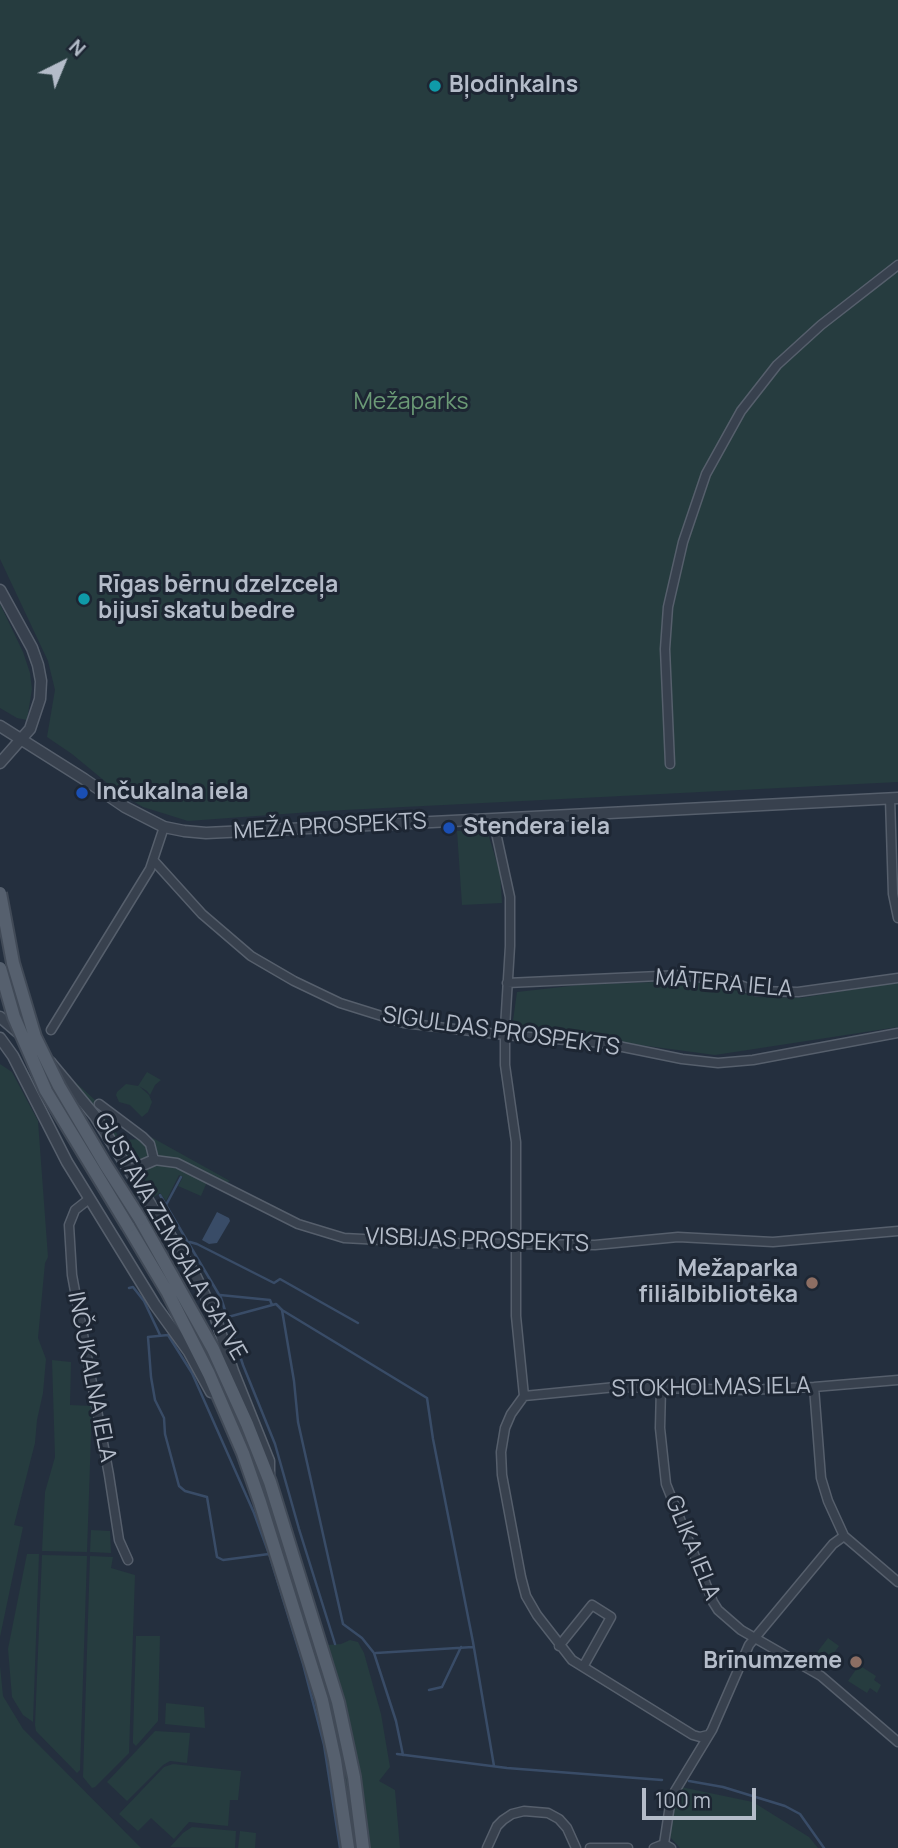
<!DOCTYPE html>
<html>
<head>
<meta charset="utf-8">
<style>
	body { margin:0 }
	#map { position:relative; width:898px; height:1848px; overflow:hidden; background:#242f3e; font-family:Manrope,sans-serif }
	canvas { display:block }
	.north { position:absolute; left:28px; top:28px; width:70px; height:70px; -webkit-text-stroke:5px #1d2633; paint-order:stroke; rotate:43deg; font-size:19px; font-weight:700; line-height:28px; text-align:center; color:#b4bcc9 }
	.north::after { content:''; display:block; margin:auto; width:24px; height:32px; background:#b4bcc9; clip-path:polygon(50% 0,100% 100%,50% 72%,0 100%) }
	.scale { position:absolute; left:642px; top:1788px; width:114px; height:32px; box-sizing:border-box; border:4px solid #b4bcc9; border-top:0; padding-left:9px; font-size:21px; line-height:24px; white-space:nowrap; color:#b4bcc9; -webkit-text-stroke:5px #1d2633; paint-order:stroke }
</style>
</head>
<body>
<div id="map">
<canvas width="898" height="1848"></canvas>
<div class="north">N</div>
<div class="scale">100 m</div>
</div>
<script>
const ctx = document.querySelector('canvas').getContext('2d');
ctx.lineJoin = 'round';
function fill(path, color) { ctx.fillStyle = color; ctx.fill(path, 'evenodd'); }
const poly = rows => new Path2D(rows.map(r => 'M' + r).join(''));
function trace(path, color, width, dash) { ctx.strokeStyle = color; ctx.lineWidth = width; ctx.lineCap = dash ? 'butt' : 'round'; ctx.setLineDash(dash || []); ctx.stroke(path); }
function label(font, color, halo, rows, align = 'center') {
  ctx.font = font + ' Manrope,sans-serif'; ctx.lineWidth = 6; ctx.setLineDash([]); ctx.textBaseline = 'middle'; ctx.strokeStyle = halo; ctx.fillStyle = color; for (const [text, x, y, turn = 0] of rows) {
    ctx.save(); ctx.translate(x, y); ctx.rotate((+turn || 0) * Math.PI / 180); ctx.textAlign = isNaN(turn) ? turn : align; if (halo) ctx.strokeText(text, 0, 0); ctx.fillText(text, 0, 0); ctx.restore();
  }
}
fill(poly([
	[0,0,898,0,898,782,325,811,188,821,143,807,118,792,72,754,47,737,55,690,48,661,0,559],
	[0,604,23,652,30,673,32,689,27,720,17,718,0,708],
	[487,830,500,873,502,903,462,905,457,831],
	[681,981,726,986,756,997,800,998,898,982,898,1027,715,1055,512,1028,517,992,579,985],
	[0,1064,12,1072,38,1121,48,1257,45,1263,38,1338,46,1359,43,1393,37,1420,35,1443,14,1525,23,1527,0,1637],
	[147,1072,161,1080,155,1085,150,1095,147,1091,139,1086,149,1095,152,1102,148,1112,142,1117,130,1105,119,1102,116,1095,117,1092,126,1084,138,1086],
	[74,1081,95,1100,98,1107,119,1137,124,1140,140,1139,147,1145,149,1153,145,1159,134,1162,130,1160],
	[149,1137,151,1137,230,1181,226,1183,176,1159,161,1157,156,1152],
	[159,1163,179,1169,207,1182,201,1196,178,1186,183,1177,179,1175,166,1201,160,1193,154,1197,142,1175,147,1167],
	[140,1228,222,1378,263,1478,328,1683,348,1767,359,1848,353,1848,343,1768,318,1667,265,1496,244,1439,137,1229],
	[52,1360,71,1362,70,1405,92,1406,87,1552,42,1551,45,1492,55,1457],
	[91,1530,110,1531,111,1553,90,1552],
	[27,1554,39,1554,33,1722,23,1715,12,1697,8,1649],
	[42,1555,87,1556,80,1770,77,1773,36,1731,35,1725],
	[90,1556,113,1557,111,1568,135,1575,129,1753,95,1787,92,1788,83,1777],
	[136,1636,160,1636,158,1721,136,1746,133,1743,133,1737],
	[828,1638,839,1646,831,1657,824,1651,818,1658,815,1655],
	[350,1640,358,1642,364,1653,381,1714,390,1767,379,1781,395,1790,400,1848,368,1848,345,1706,327,1645,341,1644],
	[859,1665,876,1676,874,1680,881,1685,877,1693,870,1688,867,1693,848,1681],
	[0,1666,3,1696,23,1729,141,1848,0,1848],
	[166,1703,204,1707,205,1728,165,1724],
	[155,1731,190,1733,187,1763,170,1761,163,1765,127,1801,107,1782],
	[173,1764,241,1771,238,1800,230,1800,228,1826,189,1822,174,1839,151,1818,138,1831,119,1814,164,1767],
	[681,1787,753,1802,809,1837,818,1848,680,1848,671,1838,670,1834,673,1808],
	[192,1827,236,1831,235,1848,170,1847,183,1833],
	[240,1831,256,1833,255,1848,238,1848]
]), '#263c3f');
fill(poly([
	[217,1212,229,1218,230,1221,217,1243,209,1244,202,1240]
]), '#394c67');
trace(poly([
	[160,1195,221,1298,243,1365,275,1444,299,1529,335,1644],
	[166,1205,181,1177],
	[190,1242,197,1244,274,1283,280,1279,358,1323],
	[129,1288,133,1287,144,1301,160,1335],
	[220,1295,270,1300,272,1305],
	[282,1310,427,1398,433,1439,473,1642,494,1766],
	[228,1317,276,1304,282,1310,294,1381,298,1422,343,1624,362,1638,374,1653,396,1721,403,1755],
	[269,1554,223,1560,217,1557,207,1497,185,1491,179,1486,165,1434,164,1418,155,1400,151,1377,148,1337,168,1335,192,1373,254,1513,269,1554,303,1664,324,1745,340,1848],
	[376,1653,473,1647],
	[429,1690,442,1687,461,1647],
	[397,1754,507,1768,662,1780],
	[689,1781,723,1787,785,1806,800,1814,824,1848]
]), '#394c67', 2.5);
const minor = poly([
	[670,764,665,649,668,607,683,542,706,474,741,411,777,365,821,325,898,265],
	[890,798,893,894,898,918],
	[493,819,510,897,510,946,505,1028,505,1065,516,1142,516,1316,524,1396,511,1414,505,1428,501,1452,502,1475,521,1577,526,1596,537,1615,572,1660,693,1735,700,1737,708,1735],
	[154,861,202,914,251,956,294,981,340,1003,404,1023,505,1035,603,1043,682,1059,718,1063,753,1060,898,1033],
	[507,983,681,975,729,981,756,991,798,992,898,978],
	[51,1030,150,869,164,827],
	[99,1104,143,1137,150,1144,154,1160,177,1163,298,1224,344,1238,437,1243,595,1245,678,1237,773,1242,898,1231],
	[89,1199,75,1210,69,1225,72,1275,109,1475,119,1540,128,1560],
	[661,1387,660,1428,666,1484,713,1602,718,1610,741,1630,821,1676,898,1742],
	[814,1387,821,1478,828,1501,844,1536,898,1582],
	[524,1396,616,1387,746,1390,814,1387,898,1380],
	[559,1646,592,1605,611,1617,583,1667],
	[664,1844,670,1805,675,1791,712,1730,749,1645,833,1544,844,1536],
	[487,1848,497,1826,503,1820,512,1814,524,1811,548,1813,559,1819,567,1828,576,1848],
	[590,1848,628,1848],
	[654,1848,664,1844,671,1848]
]);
const tertiary = poly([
	[0,590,32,648,38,665,41,681,40,699,30,729,0,763],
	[0,726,84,779,125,807,164,827,184,831,206,833,493,819,898,798],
	[0,1017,21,1035],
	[0,1038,13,1056,67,1162,155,1305,189,1352,211,1392],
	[50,1062,95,1116,195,1275,215,1316,233,1371,269,1461,269,1474],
	[131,1170,154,1160]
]);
const primary = poly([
	[140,1219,213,1349,247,1424,270,1482,338,1702,354,1777,363,1848],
	[128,1226,168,1293,209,1374,243,1453,260,1502,322,1700,335,1760,348,1848]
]);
trace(minor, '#565f6c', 11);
trace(tertiary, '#565f6c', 13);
trace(primary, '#414a57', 16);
trace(minor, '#38414e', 8);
trace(tertiary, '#38414e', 10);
trace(primary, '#56606e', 12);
const primaryBridge = poly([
	[0,893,13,963,35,1037,59,1086,105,1164,140,1219],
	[0,968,14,1017,46,1091,128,1226]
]);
trace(primaryBridge, '#414a57', 16, []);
trace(primaryBridge, '#56606e', 12);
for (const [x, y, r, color] of [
	[435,86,7,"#0f9aa8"],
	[84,599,7,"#0f9aa8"],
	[82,793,7,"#1a4fb4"],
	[449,828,7,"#1a4fb4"],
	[812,1283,7,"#8d6e63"],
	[856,1662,7,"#8d6e63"]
]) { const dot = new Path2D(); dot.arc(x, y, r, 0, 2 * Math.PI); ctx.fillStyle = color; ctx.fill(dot); trace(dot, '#1d2633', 2.5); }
label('bold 23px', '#b4bcc9', '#1d2633', [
	["Bļodiņkalns",449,86],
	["Rīgas bērnu dzelzceļa",98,586],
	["bijusī skatu bedre",98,612],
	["Inčukalna iela",96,793],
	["Stendera iela",463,828],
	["Mežaparka",798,1270,"right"],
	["filiālbibliotēka",798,1296,"right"],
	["Brīnumzeme",842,1662,"right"]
], 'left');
label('23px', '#6b9a76', '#1d2633', [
	["Mežaparks",411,403]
]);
label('23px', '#b4bcc9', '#1d2633', [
	["MEŽA PROSPEKTS",330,827,-3],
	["MĀTERA IELA",724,984,5],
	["SIGULDAS PROSPEKTS",501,1032,8],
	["GUSTAVA ZEMGALA GATVE",170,1237,60],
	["VISBIJAS PROSPEKTS",477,1241,2],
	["INČUKALNA IELA",91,1377,79],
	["STOKHOLMAS IELA",711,1388,-1],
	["GLIKA IELA",692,1548,68]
]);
</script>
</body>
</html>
